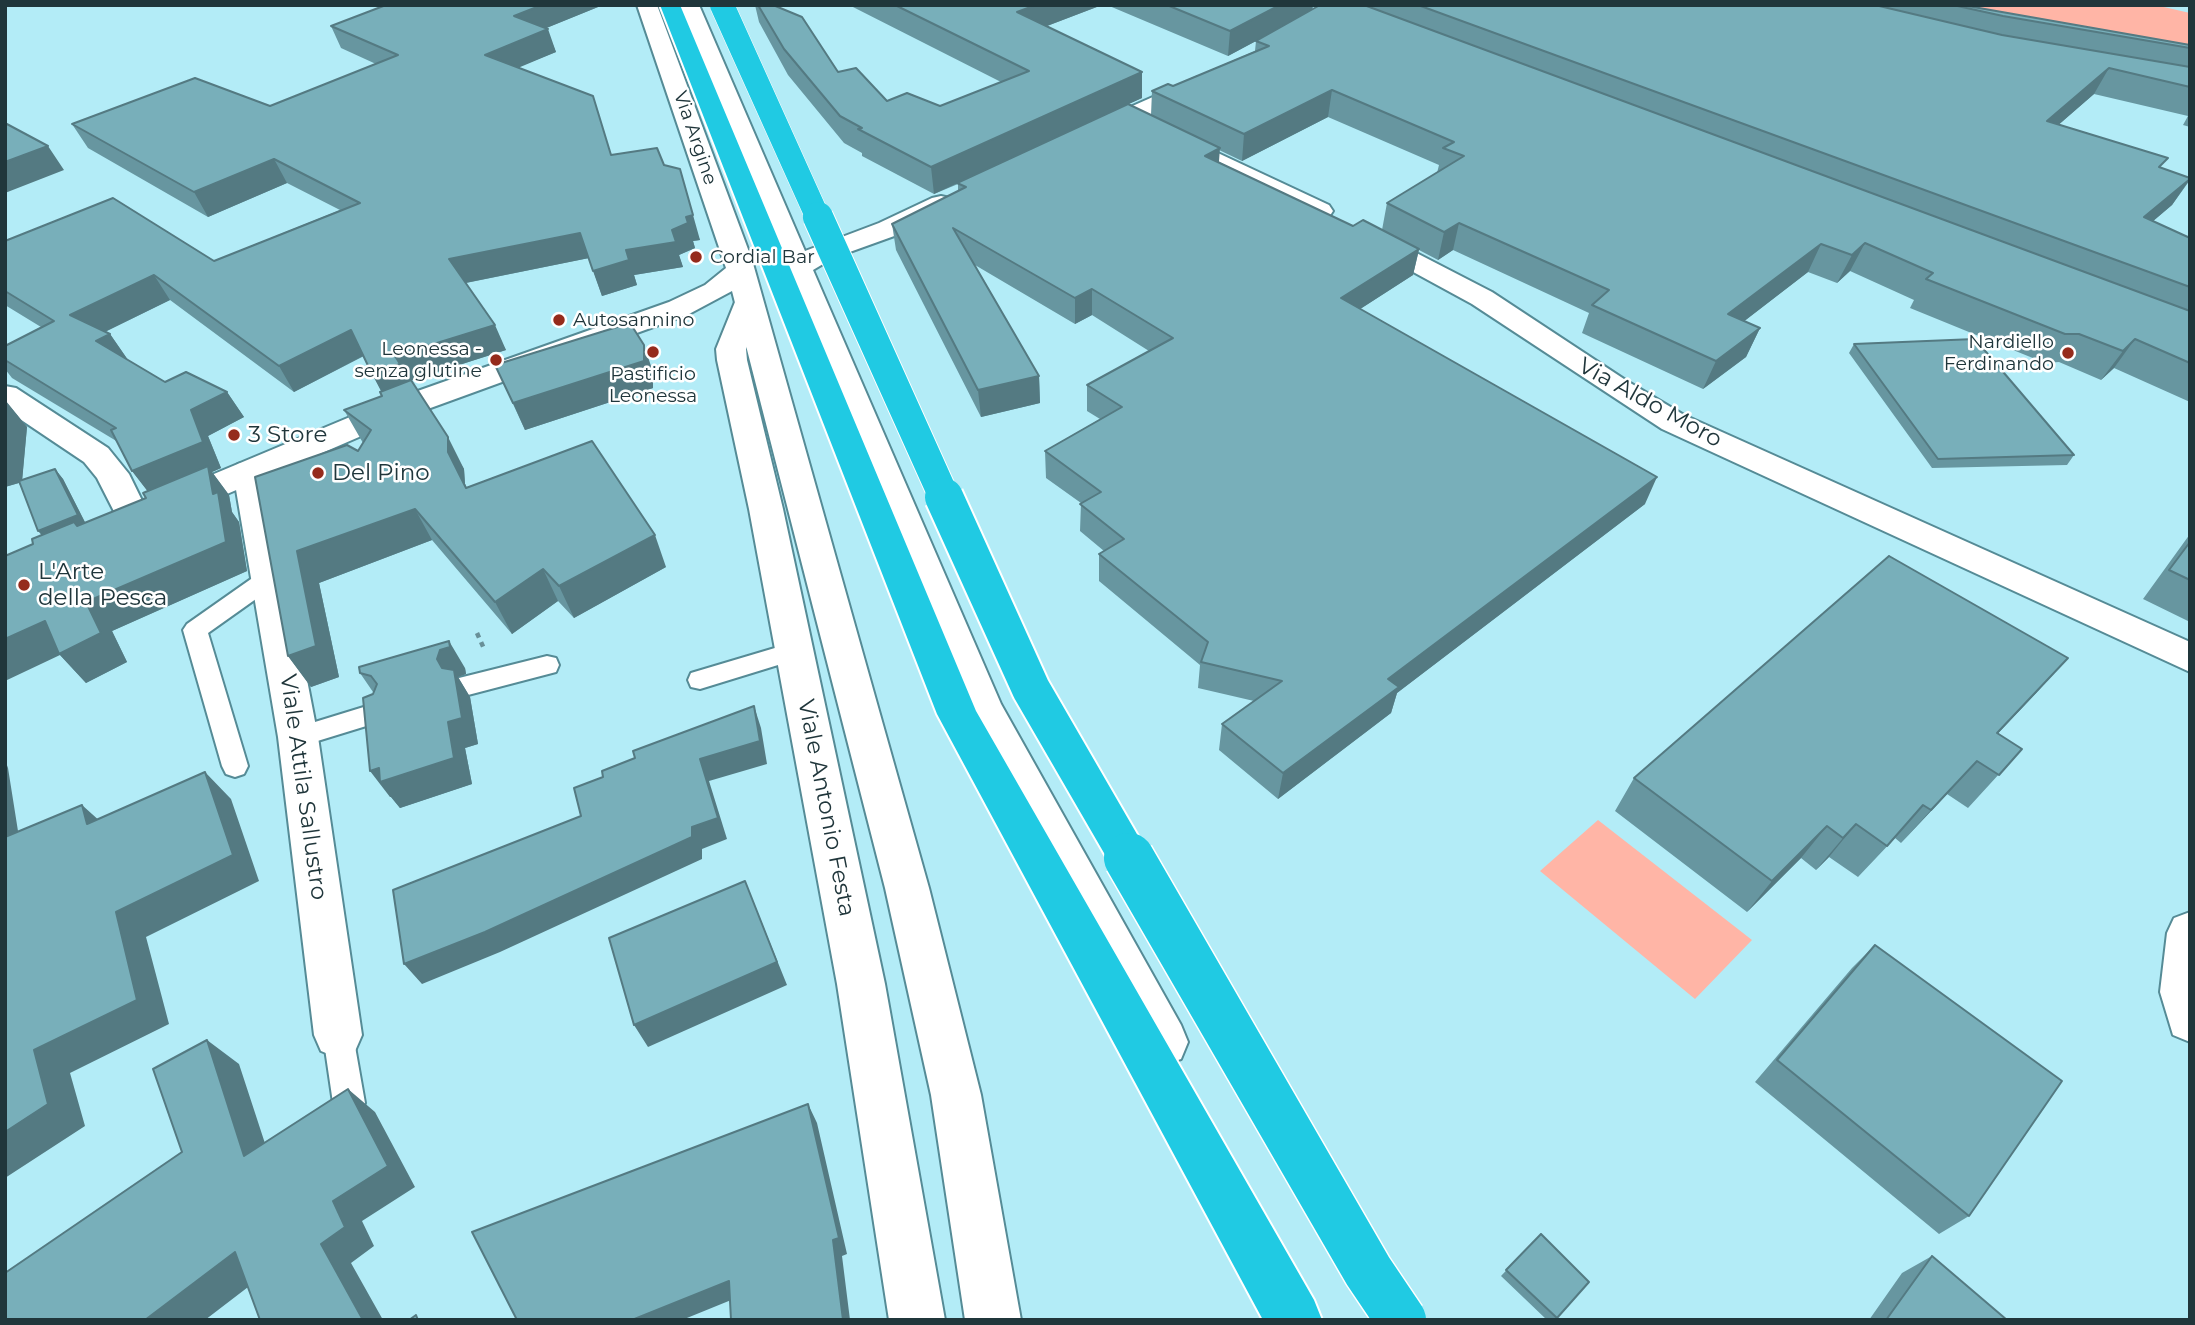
<!DOCTYPE html>
<html>
<head>
<meta charset="utf-8">
<style>
	body { margin:0 }
	#map { position:relative; width:2195px; height:1325px; overflow:hidden; background:#b3ecf7; font-family:Montserrat,sans-serif }
	canvas { display:block }
	.frame { position:absolute; inset:0; border:7px solid #20363b; pointer-events:none }
</style>
</head>
<body>
<div id="map">
<canvas width="2195" height="1325"></canvas>
<div class="frame"></div>
</div>
<script>
const ctx = document.querySelector('canvas').getContext('2d');
ctx.lineJoin = 'round';
function fill(path, color) { ctx.fillStyle = color; ctx.fill(path, 'evenodd'); }
const poly = rows => new Path2D(rows.map(r => 'M' + r).join(''));
function trace(path, color, width, dash) { ctx.strokeStyle = color; ctx.lineWidth = width; ctx.lineCap = dash ? 'butt' : 'round'; ctx.setLineDash(dash || []); ctx.stroke(path); }
function label(font, color, halo, rows, align = 'center') {
  ctx.font = font + ' Montserrat,sans-serif'; ctx.lineWidth = 5; ctx.setLineDash([]); ctx.textBaseline = 'middle'; ctx.strokeStyle = halo; ctx.fillStyle = color; for (const [text, x, y, turn = 0] of rows) {
    ctx.save(); ctx.translate(x, y); ctx.rotate((+turn || 0) * Math.PI / 180); ctx.textAlign = isNaN(turn) ? turn : align; if (halo) ctx.strokeText(text, 0, 0); ctx.fillText(text, 0, 0); ctx.restore();
  }
}
fill(poly([
	[1953,5,2155,5,2190,13,2190,50],
	[1598,820,1752,940,1695,999,1540,871]
]), '#ffb5a6');
const lane = poly([
	[269,570,277,572,281,578,277,584,208,633,248,766,244,774,235,777,226,774,222,766,183,630,187,624,261,572,269,570],
	[795,642,804,645,807,651,804,657,700,689,691,687,688,680,691,673,795,642],
	[547,656,556,658,559,665,556,672,468,695,459,692,456,685,459,678,547,656],
	[380,702,389,705,393,712,389,719,298,747,289,744,285,737,289,730,380,702],
	[338,1020,349,1025,353,1035,365,1103,360,1114,349,1119,338,1114,333,1103,323,1035,327,1025,338,1020]
]);
const street = poly([
	[1173,132,1329,205,1333,211,1329,217,1320,219,1311,217,1164,144,1161,139,1164,134,1173,132],
	[1370,229,1492,292,1627,381,1684,415,2190,642,2190,672,1662,429,1472,304,1360,243,1357,237,1360,231,1370,229],
	[749,293,759,296,763,302,746,349,747,360,783,509,885,984,945,1320,889,1320,837,984,749,509,717,360,716,349,735,302,739,296,749,293],
	[5,386,16,388,108,448,129,474,152,521,147,529,135,533,123,529,97,478,84,462,5,409,5,386],
	[250,461,262,464,267,472,318,737,362,1035,355,1051,338,1058,321,1051,314,1035,278,737,233,472,238,464,250,461],
	[2190,912,2190,1042,2173,1035,2160,992,2167,933,2174,918,2190,912]
]);
const secondary = poly([
	[637,5,657,5,752,260,929,888,981,1095,1021,1320,965,1320,931,1095,885,888,732,291,689,314,403,418,183,513,171,516,159,513,154,505,159,497,381,404,669,302,705,285,726,268,637,5],
	[679,5,699,5,805,251,879,223,932,198,941,196,950,198,954,204,950,210,897,235,833,258,813,270,1001,704,1181,1025,1188,1042,1181,1059,1164,1065,1147,1059,962,707,679,5],
	[1198,77,1206,79,1209,84,1206,89,1103,137,1085,137,1082,132,1085,127,1198,77]
]);
const highway = poly([
	[660,5,680,5,976,711,1314,1300,1322,1320,1263,1320,937,714,660,5]
]);
trace(lane, '#558b96', 4);
trace(street, '#558b96', 4);
trace(secondary, '#558b96', 4);
trace(highway, '#fff', 4);
trace(poly([
	[477,633,485,651]
]), '#699098', 4.5, [5, 5]);
fill(lane, '#fff');
fill(street, '#fff');
fill(secondary, '#fff');
fill(highway, '#20cae3');
const highwayBridgeFar3 = poly([
	[722,5,818,218]
]);
const highwayBridgeFar2 = poly([
	[818,217,945,499]
]);
const highwayBridgeFar1 = poly([
	[944,497,1031,689,1130,860]
]);
const highwayBridge = poly([
	[1129,858,1368,1271,1401,1320]
]);
trace(highwayBridgeFar3, '#fff', 25, []);
trace(highwayBridgeFar2, '#fff', 32, []);
trace(highwayBridgeFar1, '#fff', 42, []);
trace(highwayBridge, '#fff', 53, []);
trace(highwayBridgeFar3, '#20cae3', 24);
trace(highwayBridgeFar2, '#20cae3', 30);
trace(highwayBridgeFar1, '#20cae3', 38);
trace(highwayBridge, '#20cae3', 50);
fill(poly([
	[386,5,603,5,546,28,556,52,518,67,611,155,664,165,700,240,693,241,695,248,679,255,683,267,634,275,637,285,602,296,589,258,466,283,506,350,409,381,464,469,465,484,466,488,666,567,574,618,558,601,512,634,432,540,319,583,339,677,311,687,288,656,358,451,363,443,344,410,382,396,381,391,364,356,294,392,170,300,105,332,110,334,128,360,165,382,227,392,244,417,208,436,221,468,212,472,229,495,232,512,239,522,247,571,112,631,127,662,86,683,60,655,33,544,42,535,19,483,5,487,5,400,27,427,22,480,55,469,63,479,85,523,146,498,148,491,132,471,118,442,12,378,5,369,5,346,41,327,5,305,5,241,214,261,340,210,287,183,208,217,88,148,72,124,270,106,376,64,341,48,331,26],
	[755,5,773,5,838,72,887,101,940,106,1001,82,849,5,1102,5,1047,26,1142,98,1128,104,1151,115,1152,91,1173,86,1255,51,1256,41,1228,56,1107,5,1313,5,1312,10,1320,5,1969,5,1968,6,2190,45,2190,127,2183,125,2188,116,2094,94,2058,125,2162,168,2190,178,2190,180,2172,205,2153,221,2190,238,2190,402,2114,368,2101,380,2059,362,2045,363,1910,308,1914,300,1850,271,1837,283,1808,272,1744,321,1760,328,1746,357,1703,389,1582,333,1589,313,1453,250,1438,260,1419,250,1413,275,1360,309,1645,504,1397,693,1391,713,1278,799,1219,750,1222,724,1254,701,1198,688,1200,665,1099,581,1099,554,1104,551,1080,531,1081,503,1046,478,1045,451,1100,419,1087,411,1087,385,1149,351,1092,315,1075,324,975,265,1039,376,1040,403,981,417,896,250,892,224,958,191,958,184,934,194,862,156,862,153,844,143,788,75,759,22],
	[1328,117,1439,165,1437,173,1387,203,1382,230,1353,226,1219,162,1219,150,1242,161],
	[1854,344,2074,455,2067,465,1932,468,1849,353],
	[495,365,653,372,653,388,525,430],
	[2190,534,2190,622,2143,599],
	[465,668,466,674,458,677,470,697,478,744,465,748,472,784,400,808,391,797,390,797,373,694,373,692,360,673],
	[2037,692,1997,734,2022,749,1968,808,1947,794,1901,843,1895,838,1858,877,1829,857,1816,870,1801,858,1747,912,1615,811,1634,778],
	[1875,945,1969,1216,1939,1234,1755,1082,1852,968],
	[1541,1234,1557,1318,1555,1320,1547,1320,1501,1276],
	[1932,1256,2007,1320,1869,1320,1902,1273]
]), '#6796a0');
fill(poly([
	[542,5,603,5,522,38,514,16],
	[1036,5,1102,5,1018,37,1017,12],
	[1280,5,1313,5,1312,11,1228,56,1230,31],
	[548,29,556,52,494,78,485,55],
	[2109,68,2094,94,2032,148,2047,121],
	[1142,72,1142,98,934,194,931,167],
	[1332,90,1328,117,1242,161,1244,134],
	[48,146,64,170,5,193,5,162],
	[1220,148,1218,174,1205,156],
	[274,159,287,183,208,217,194,192],
	[2190,179,2172,205,2125,245,2144,217],
	[693,215,700,240,693,241,695,248,679,255,683,267,634,275,637,285,602,296,593,271,626,250,672,230,686,217],
	[1459,223,1453,250,1438,260,1444,232],
	[580,233,589,258,460,284,449,259],
	[1865,243,1850,271,1837,283,1852,255],
	[1821,244,1808,272,1716,343,1728,314],
	[1419,249,1413,275,1337,324,1341,298],
	[154,275,170,300,88,340,70,315],
	[1092,289,1092,315,1075,324,1075,298],
	[495,325,506,350,409,381,386,400,372,374,395,356],
	[1760,328,1746,357,1703,389,1716,361],
	[351,330,365,355,294,392,279,366],
	[110,334,128,360,96,341],
	[2135,339,2114,368,2101,380,2123,351],
	[644,345,653,372,653,388,525,430,513,403],
	[1039,376,1040,403,981,417,978,390],
	[227,392,244,417,208,436,221,468,212,472,229,495,232,512,239,522,247,571,112,631,127,662,86,683,60,655,5,681,5,639,86,602,152,497,132,471,191,410],
	[5,400,27,427,22,482,5,487],
	[448,437,464,469,465,484,482,520,448,452],
	[55,469,63,479,86,524,47,541,38,531],
	[1657,477,1645,504,1397,693,1391,713,1278,799,1283,773,1388,679],
	[415,509,432,540,319,583,339,677,311,687,288,656,297,551],
	[655,535,666,567,574,618,559,586],
	[543,569,558,601,512,634,495,602],
	[449,641,465,668,466,674,458,677,470,697,478,744,465,748,472,784,400,808,391,797,390,797,370,771,437,659,440,650],
	[2068,658,2037,692,1966,767,1997,733],
	[754,706,761,728,767,764,709,781,727,839,702,849,702,859,500,952,422,984,404,964,692,827,700,759],
	[5,760,8,768,24,869,5,855],
	[1977,761,1947,794,1901,843,1931,810],
	[205,772,231,799,259,881,146,937,169,1024,70,1073,85,1126,5,1178,5,1132,34,1050,116,912],
	[82,805,112,832,87,824],
	[1856,824,1829,857,1816,870,1843,838],
	[1827,826,1801,858,1747,912,1772,881],
	[745,881,787,985,648,1047,634,1025],
	[207,1040,239,1064,276,1177,244,1156],
	[348,1089,375,1112,415,1187,362,1221,374,1246,351,1263,383,1320,363,1320,321,1244,333,1201],
	[808,1104,817,1123,847,1254,842,1256,850,1320,843,1320],
	[235,1252,269,1271,205,1320,145,1320],
	[729,1281,741,1296,682,1320,632,1320]
]), '#547a82');
const building = poly([
	[386,5,542,5,514,16,548,29,485,55,593,96,611,155,657,148,664,165,680,169,693,215,686,217,688,223,672,230,676,242,626,250,629,260,593,271,580,233,449,259,495,325,395,356,400,364,372,374,351,330,279,366,154,275,70,315,110,334,96,341,165,382,186,372,227,392,191,410,203,442,132,471,111,430,116,428,5,360,5,346,54,321,5,291,5,241,113,198,214,261,360,203,274,159,194,192,72,124,195,78,270,106,398,55,331,26,386,5],
	[758,5,773,5,802,17,838,72,856,68,887,101,907,93,940,106,1029,71,895,5,1036,5,1017,12,1142,72,931,167,858,129,862,128,840,116,784,49,758,5],
	[1167,5,1280,5,1230,31,1167,5],
	[1320,5,1364,5,2190,311,2190,363,2135,339,2123,351,2079,334,2065,334,1926,279,1933,273,1865,243,1852,255,1821,244,1728,314,1760,328,1716,361,1592,305,1609,290,1459,223,1444,232,1387,203,1464,156,1443,148,1454,142,1332,90,1244,134,1152,91,1168,84,1173,86,1269,46,1256,41,1320,5],
	[1418,5,1875,5,2002,35,2190,67,2190,87,2109,68,2047,121,2168,158,2159,167,2190,178,2190,179,2144,217,2190,238,2190,287,1418,5],
	[1953,5,1962,5,2190,45,2190,48,2003,16,1953,5],
	[1128,104,1220,148,1205,156,1353,226,1363,220,1419,249,1341,298,1657,477,1388,679,1399,687,1283,773,1222,724,1282,681,1201,662,1208,642,1099,554,1124,539,1080,504,1101,492,1045,451,1122,407,1087,385,1173,338,1092,289,1075,298,953,228,1039,376,978,390,892,224,966,187,957,183,1128,104],
	[5,123,48,146,5,162,5,123],
	[630,323,644,345,644,361,513,403,495,365,630,323],
	[1975,339,2074,455,1938,459,1854,344,1975,339],
	[411,380,448,437,448,452,466,488,592,441,655,535,559,586,543,569,495,602,415,509,297,551,316,646,288,656,255,477,347,445,358,451,371,430,344,410,382,396,380,392,411,380],
	[208,466,213,494,218,492,226,542,86,602,101,633,59,654,45,621,5,639,5,556,33,544,32,539,74,522,77,526,146,498,143,493,208,466],
	[55,469,78,515,38,531,19,481,55,469],
	[2190,542,2190,580,2169,570,2190,542],
	[1889,556,2068,658,1997,733,2022,749,1999,775,1977,761,1931,810,1923,805,1887,846,1856,824,1843,838,1827,826,1772,881,1634,778,1889,556],
	[449,641,450,647,440,650,437,659,442,668,454,670,462,718,448,722,454,758,380,782,379,768,370,771,363,698,373,694,377,684,371,676,360,673,359,667,449,641],
	[754,706,760,741,700,759,718,818,692,827,692,837,485,932,404,964,393,890,581,816,574,788,603,777,602,771,635,758,633,751,754,706],
	[205,772,233,855,116,912,137,1000,34,1050,48,1104,5,1132,5,837,82,805,87,824,205,772],
	[745,881,777,962,634,1025,609,938,745,881],
	[1875,945,2062,1081,1969,1216,1777,1060,1875,945],
	[207,1040,244,1156,348,1089,388,1166,333,1201,345,1227,321,1244,363,1320,260,1320,235,1252,145,1320,5,1320,5,1273,182,1152,153,1069,207,1040],
	[808,1104,839,1238,833,1240,843,1320,731,1320,729,1281,632,1320,517,1320,472,1232,808,1104],
	[1541,1234,1589,1282,1557,1318,1506,1270,1541,1234],
	[1932,1256,2007,1320,1886,1320,1932,1256],
	[416,1315,418,1320,409,1320,416,1315]
]);
fill(building, '#78afba');
trace(building, '#547a82', 2);
for (const [x, y, r, color] of [
	[696,257,7,"#952b1c"],
	[559,320,7,"#952b1c"],
	[653,352,7,"#952b1c"],
	[2068,353,7,"#952b1c"],
	[496,360,7,"#952b1c"],
	[234,435,7,"#952b1c"],
	[318,473,7,"#952b1c"],
	[24,585,7,"#952b1c"]
]) { const dot = new Path2D(); dot.arc(x, y, r, 0, 2 * Math.PI); ctx.fillStyle = color; ctx.fill(dot); trace(dot, '#fff', 2.5); }
label('19px', '#20363b', '#fff', [
	["Via Argine",695,138,71]
]);
label('19px', '#20363b', '#fff', [
	["Cordial Bar",710,257],
	["Autosannino",573,320],
	["Nardiello",2054,342,"right"],
	["Ferdinando",2054,364,"right"],
	["Leonessa -",482,349,"right"],
	["senza glutine",482,371,"right"],
	["Pastificio",653,374,"center"],
	["Leonessa",653,396,"center"]
], 'left');
label('23px', '#20363b', '#fff', [
	["Via Aldo Moro",1650,403,29],
	["Viale Attila Sallustro",303,787,82],
	["Viale Antonio Festa",826,808,79]
]);
label('23px', '#20363b', '#fff', [
	["3 Store",248,435],
	["Del Pino",332,473],
	["L'Arte",38,572],
	["della Pesca",38,598]
], 'left');
</script>
</body>
</html>
